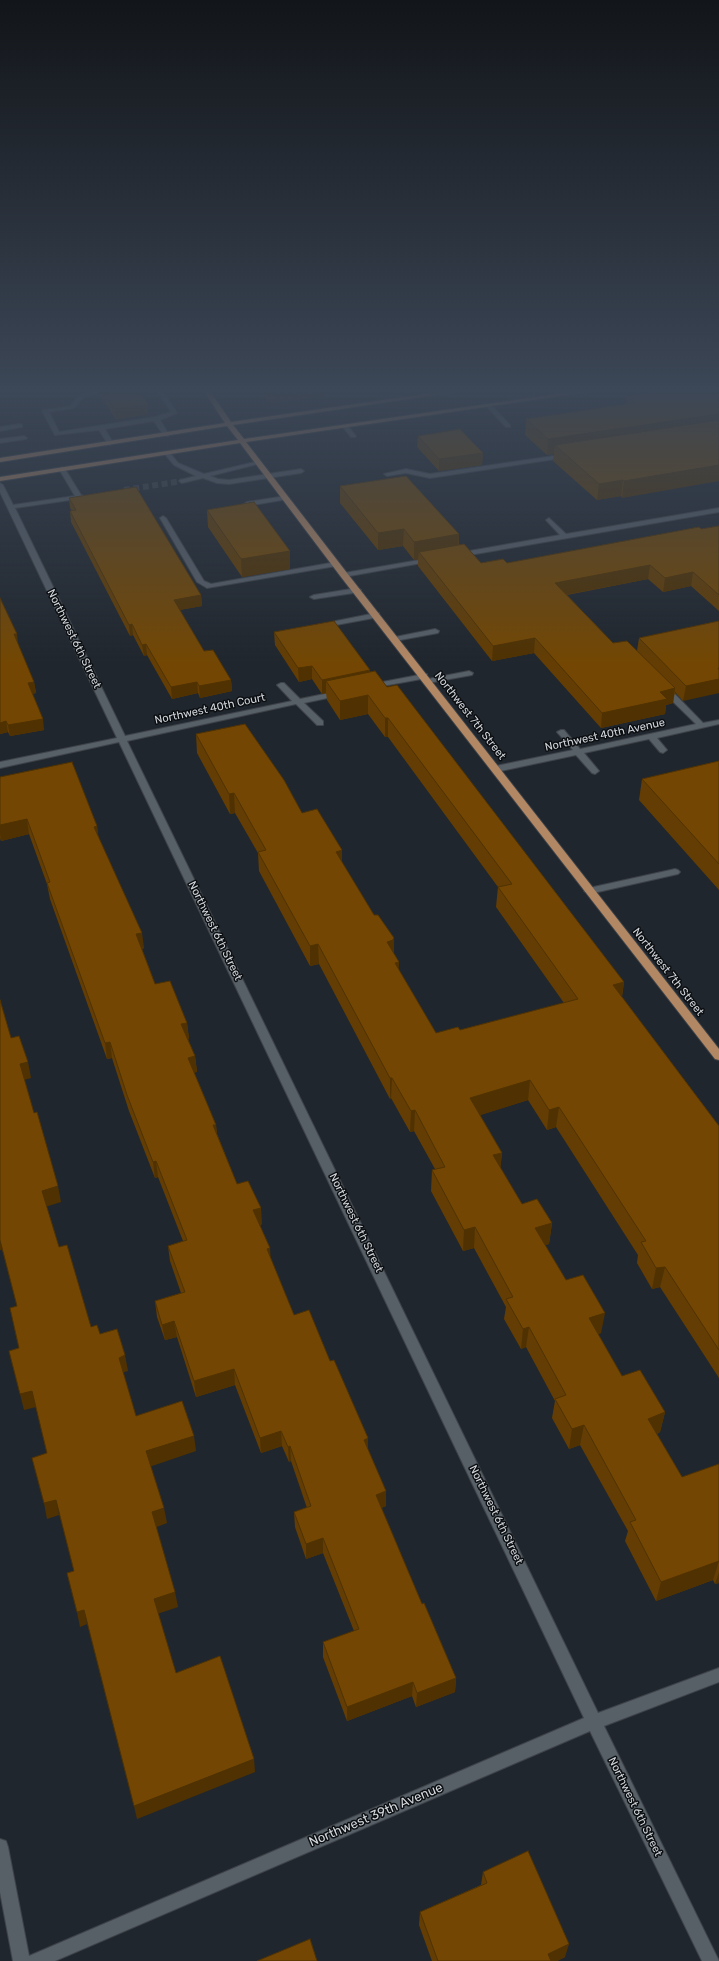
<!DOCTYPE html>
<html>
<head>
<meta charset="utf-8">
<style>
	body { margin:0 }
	canvas { display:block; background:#20262d }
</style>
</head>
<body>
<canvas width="719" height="1961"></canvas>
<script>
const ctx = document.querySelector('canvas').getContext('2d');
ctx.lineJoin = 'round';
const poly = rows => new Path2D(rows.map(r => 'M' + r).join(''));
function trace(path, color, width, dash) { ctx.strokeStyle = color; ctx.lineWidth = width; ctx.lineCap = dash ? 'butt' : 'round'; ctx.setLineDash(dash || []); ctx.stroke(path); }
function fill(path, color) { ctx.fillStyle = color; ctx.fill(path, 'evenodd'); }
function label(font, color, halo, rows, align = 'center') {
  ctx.font = font + ' Rubik,sans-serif'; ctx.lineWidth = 3; ctx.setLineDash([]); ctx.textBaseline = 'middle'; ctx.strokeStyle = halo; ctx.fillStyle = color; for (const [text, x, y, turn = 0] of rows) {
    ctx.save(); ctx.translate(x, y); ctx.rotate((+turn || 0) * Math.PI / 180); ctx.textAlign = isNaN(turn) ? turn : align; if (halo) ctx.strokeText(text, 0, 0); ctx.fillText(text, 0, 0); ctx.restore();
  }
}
trace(poly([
	[124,490,182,481]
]), '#3b4147', 6, [6, 3.5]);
const minor = poly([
	[101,388,117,388,96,393,84,397,74,408,49,412,59,432,155,417,171,412,155,388,161,388,177,413,160,420,169,435,168,436,164,436,154,421,105,429,113,443,110,445,108,444,99,430,55,435,42,411,43,410,70,406,80,395,101,388],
	[655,388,662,388,675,399,670,400,655,388],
	[487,405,491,405,510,425,510,427,506,427,487,407,487,405],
	[20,424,22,425,22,427,0,431,0,427,20,424],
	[343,425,347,425,356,436,355,437,351,437,342,426,343,425],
	[24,436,27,438,26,439,0,443,0,439,24,436],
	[165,452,169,452,178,463,204,474,259,461,262,463,210,476,218,479,229,480,301,469,304,471,301,473,229,484,217,483,203,478,182,483,179,481,180,480,196,476,174,465,164,453,165,452],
	[567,454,569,455,569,457,430,478,406,473,387,476,384,474,406,469,430,474,567,454],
	[62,467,65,469,81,495,84,496,84,498,15,508,125,736,292,701,277,685,281,683,284,683,300,699,339,691,343,693,342,695,304,703,323,721,323,725,317,725,296,704,127,741,598,1713,719,1668,719,1682,604,1726,719,1961,702,1961,590,1731,55,1961,13,1961,0,1892,0,1839,6,1841,8,1847,29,1956,584,1718,119,742,0,768,0,762,117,738,0,492,0,483,3,485,13,505,75,496,59,469,62,467],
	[286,496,288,497,288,499,247,506,244,504,247,502,286,496],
	[719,508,719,512,458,557,455,555,458,553,560,535,546,520,549,518,566,534,719,508],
	[163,516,166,518,204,581,211,584,336,562,340,564,336,566,207,588,197,582,160,518,163,516],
	[431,558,433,559,433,561,344,577,340,575,344,573,431,558],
	[357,588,361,590,360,592,314,599,310,597,314,595,357,588],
	[376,613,379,613,379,617,336,625,332,623,336,621,376,613],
	[435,629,439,631,438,633,395,641,391,639,395,637,435,629],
	[469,671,473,673,472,675,428,683,424,681,428,679,469,671],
	[424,674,427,674,427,678,372,688,368,686,372,684,424,674],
	[662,687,668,687,703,723,719,720,719,724,657,738,667,750,663,753,660,752,649,739,584,753,599,771,595,774,592,773,576,755,496,772,492,769,496,766,573,750,557,732,561,730,564,730,580,749,696,724,662,691,662,687],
	[675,869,678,870,680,872,678,874,589,894,584,891,589,888,675,869]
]);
const major = poly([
	[202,388,208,388,231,422,466,388,483,388,233,425,244,439,598,388,615,388,246,442,347,573,719,1049,719,1060,715,1059,341,577,240,443,0,481,0,477,238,440,227,426,0,462,0,458,225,423,202,388]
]);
trace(minor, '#3e4349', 2);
trace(major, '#3e4349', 2);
fill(minor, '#575f67');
fill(major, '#b28764');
fill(poly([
	[99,388,136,388,148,404,148,414,116,419,99,394],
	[258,388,334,388,325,396,269,403],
	[681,388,622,498,621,496,597,500,553,461,554,454,547,455,525,435,526,419,626,404,627,396],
	[418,436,483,453,482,465,439,471,417,447],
	[340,486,459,534,459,545,481,563,507,563,719,526,719,611,691,586,663,592,648,579,567,595,613,643,637,651,639,638,719,621,683,701,675,692,673,703,666,705,665,714,601,728,534,653,492,661,418,566,418,559,414,560,403,546,378,550,340,503],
	[69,498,201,595,202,606,179,610,204,651,231,680,232,691,200,698,198,693,172,699,147,655,144,656,133,635,130,636,71,522,70,511,72,511,70,508],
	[207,510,290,569,242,577,208,527],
	[0,598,18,645,34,682,36,693,32,694,44,730,10,736,8,732,0,734],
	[274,632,370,672,387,687,624,982,622,997,719,1126,719,1378,660,1287,652,1289,637,1263,638,1255,556,1127,547,1130,528,1100,480,1115,502,1153,500,1169,522,1204,552,1223,549,1244,545,1245,566,1280,601,1333,598,1334,622,1376,665,1412,660,1432,657,1434,682,1477,719,1464,719,1583,715,1584,713,1580,656,1601,625,1541,628,1531,580,1445,569,1449,552,1418,555,1401,526,1347,521,1349,504,1319,506,1307,474,1248,463,1251,431,1191,432,1170,435,1169,414,1131,410,1132,391,1098,390,1099,319,964,310,966,259,871,258,853,235,813,230,814,197,753,196,734,302,813,342,850,342,863,374,915,394,938,394,955,399,962,398,969,436,1033,460,1030,564,1003,496,907,498,887,388,737,385,737,368,714,340,720,327,700,326,693,322,694,312,679,299,682,275,645],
	[719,761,719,890,639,800,642,779],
	[0,777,97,826,98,836,144,948,142,949,155,984,187,1023,189,1039,188,1039,195,1056,197,1072,194,1072,216,1125,217,1134,237,1184,262,1224,260,1225,270,1258,294,1315,330,1361,368,1438,368,1450,386,1491,386,1506,381,1508,422,1604,456,1678,455,1692,416,1707,412,1696,347,1721,323,1657,323,1642,354,1631,323,1553,306,1559,295,1527,294,1512,307,1508,291,1461,289,1462,282,1446,261,1453,235,1385,196,1397,177,1337,165,1340,157,1317,155,1301,181,1293,170,1261,168,1246,183,1241,158,1177,155,1178,129,1111,112,1058,107,1059,50,899,47,884,29,834,1,841,0,838],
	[483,1872,565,1957,557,1961,432,1961,419,1925,420,1912,481,1885]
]), '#633d03');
fill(poly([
	[269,388,334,388,325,396,269,403],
	[148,404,148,414,116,419,115,409],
	[719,414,719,429,555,445,554,454,547,455,548,439],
	[483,453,482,465,439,471,439,459],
	[719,465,719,481,622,498,624,481],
	[623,480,621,496,597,500,599,484],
	[404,529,403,546,378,550,378,533],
	[459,534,458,552,419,552,418,559,414,560,414,542],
	[290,551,290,569,242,577,241,559],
	[650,565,648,579,554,597,555,583],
	[693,572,691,586,663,592,665,578],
	[201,595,202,606,174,611,174,600],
	[132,624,133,635,130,636,129,625],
	[14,634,17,634,18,645],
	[535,638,534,653,492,661,493,646],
	[146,644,147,655,144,656,142,645],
	[312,666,312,679,299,682,298,668],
	[718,668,719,668,719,693,683,701,686,686],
	[370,670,370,684,326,681,326,693,322,694,322,680],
	[231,680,232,691,200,698,199,686],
	[34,682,36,693,30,694,28,683],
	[197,682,198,693,172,699,171,687],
	[675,688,673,703,666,705,665,714,601,728,602,713,660,692],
	[368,695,368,714,340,720,340,701],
	[385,718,388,718,388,737,385,737],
	[43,719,44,730,10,736,8,725],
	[6,721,8,732,0,734,0,723],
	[234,793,235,813,230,814,229,794],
	[27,819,29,834,1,841,0,834,0,825],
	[97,826,99,841,94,827],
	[342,850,342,870,336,852],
	[142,933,144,948,138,950,136,934],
	[394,938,394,959,387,942],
	[318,944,319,964,310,966,310,946],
	[399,962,398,983,395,963],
	[624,982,621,1002,613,985],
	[187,1023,189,1039,183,1040,181,1024],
	[110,1042,112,1058,107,1059,105,1043],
	[195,1056,197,1072,190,1074,188,1058],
	[28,1062,31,1078,24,1080,20,1064],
	[390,1078,392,1078,391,1098,390,1099],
	[530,1080,528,1100,468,1119,470,1098],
	[559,1107,556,1127,547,1130,549,1110],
	[415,1110,414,1131,410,1132,411,1111],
	[213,1125,216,1125,217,1141],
	[502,1153,500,1173,493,1155],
	[156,1161,158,1177,155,1178,153,1162],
	[58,1186,61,1202,45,1207,42,1191],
	[261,1208,262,1224,254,1226,253,1210],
	[552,1223,549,1244,533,1248,535,1228],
	[475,1227,474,1248,463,1251,464,1230],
	[0,1241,2,1250,0,1250],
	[270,1248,271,1264,267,1249],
	[665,1267,660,1287,652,1289,656,1268],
	[605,1313,601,1333,585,1338,589,1318],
	[174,1321,177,1337,165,1340,162,1325],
	[529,1327,526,1347,521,1349,523,1329],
	[125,1355,128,1371,121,1373,119,1358],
	[234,1369,235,1385,196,1397,194,1381],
	[32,1391,36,1407,24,1410,20,1394],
	[665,1412,660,1432,643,1438,648,1419],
	[584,1425,580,1445,569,1449,572,1429],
	[281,1431,282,1446,261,1453,260,1438],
	[194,1436,196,1451,149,1467,146,1451],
	[368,1438,368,1454,364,1440],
	[290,1446,291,1461,289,1462,288,1447],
	[386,1491,386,1506,376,1510,376,1495],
	[56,1500,59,1515,47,1519,44,1503],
	[164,1508,167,1523,154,1528,152,1512],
	[323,1538,323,1553,306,1559,306,1544],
	[719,1561,713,1580,656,1601,661,1582],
	[719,1572,719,1583,715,1584],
	[175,1592,178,1607,157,1614,154,1599],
	[84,1610,87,1624,80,1627,77,1612],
	[456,1678,455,1692,416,1707,417,1693],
	[413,1682,412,1696,347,1721,347,1707],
	[254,1759,255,1772,137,1819,134,1806],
	[569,1944,565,1957,557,1961,546,1961,548,1954]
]), '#503202');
const building = poly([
	[101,388,136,388,148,404,115,409,101,388],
	[681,388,719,388,719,414,548,439,526,419,635,403,627,396,681,388],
	[719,420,719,465,624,481,623,480,599,484,555,445,719,420],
	[460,429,483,453,439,459,418,436,460,429],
	[406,476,459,534,414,542,404,529,378,533,340,486,406,476],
	[136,487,201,595,174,600,204,651,213,650,231,680,199,686,197,682,171,687,146,644,142,645,132,624,129,625,70,511,76,510,69,498,136,487],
	[254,502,290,551,241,559,207,510,254,502],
	[719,526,719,595,693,572,665,578,650,565,555,583,613,643,627,641,675,688,660,692,667,699,602,713,535,638,493,646,419,552,464,544,481,563,503,559,507,563,699,527,701,529,719,526],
	[0,598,17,634,14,634,34,682,28,683,43,719,8,725,6,721,0,723,0,598],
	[334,621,370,670,322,680,312,666,298,668,274,632,334,621],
	[719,621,719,668,718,668,719,670,719,679,686,686,639,638,719,621],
	[375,671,387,687,397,685,624,982,613,985,719,1126,719,1350,665,1267,656,1268,641,1242,646,1241,559,1107,549,1110,530,1080,470,1098,502,1153,493,1155,522,1204,537,1199,552,1223,535,1228,566,1280,583,1275,605,1313,589,1318,622,1376,640,1370,665,1412,648,1419,682,1477,719,1464,719,1561,661,1582,630,1522,636,1520,584,1425,572,1429,555,1399,566,1395,529,1327,523,1329,506,1299,513,1297,475,1227,464,1230,432,1170,445,1167,415,1110,411,1111,392,1078,390,1078,318,944,310,946,258,852,266,850,234,793,229,794,196,734,245,724,284,780,302,813,317,809,342,850,336,852,374,915,378,915,394,938,393,939,393,940,387,942,399,962,395,963,436,1033,458,1027,460,1030,578,999,498,887,512,884,388,718,385,718,368,695,340,701,326,681,375,671],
	[719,761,719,864,642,779,719,761],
	[72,762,97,826,94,827,142,933,136,934,155,984,170,981,187,1023,181,1024,195,1056,188,1058,216,1125,213,1125,237,1184,248,1181,261,1208,253,1210,270,1248,267,1249,294,1315,309,1310,330,1361,334,1360,368,1438,364,1440,386,1491,376,1495,422,1604,424,1603,456,1678,417,1693,413,1682,347,1707,323,1642,359,1629,323,1538,306,1544,294,1512,311,1506,290,1446,288,1447,281,1431,260,1438,234,1369,194,1381,174,1321,162,1325,155,1301,185,1292,168,1246,187,1240,156,1161,153,1162,127,1095,110,1042,105,1043,47,883,50,882,27,819,0,825,0,777,72,762],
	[0,1000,11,1038,19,1036,28,1062,20,1064,34,1113,37,1112,58,1186,42,1191,59,1247,67,1245,91,1327,97,1325,100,1334,117,1329,125,1355,119,1358,136,1416,182,1401,194,1436,146,1451,164,1508,152,1512,175,1592,154,1599,176,1673,220,1656,254,1759,134,1806,84,1610,77,1612,67,1573,74,1571,56,1500,44,1503,32,1458,47,1453,32,1391,20,1394,9,1351,19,1348,10,1308,17,1306,0,1240,0,1000],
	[528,1851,569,1944,548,1954,551,1961,438,1961,420,1912,487,1883,483,1872,528,1851],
	[310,1939,317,1961,257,1961,310,1939]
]);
fill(building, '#734703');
trace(building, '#503202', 1);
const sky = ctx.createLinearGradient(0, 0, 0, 663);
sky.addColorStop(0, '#121519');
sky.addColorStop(0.59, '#3c4757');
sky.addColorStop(1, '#3c475700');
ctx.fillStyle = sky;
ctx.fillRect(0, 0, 719, 663);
label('11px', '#d3d7dc', '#0c0f12', [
	["Northwest 6th Street",74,639,64],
	["Northwest 40th Court",210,709,-12],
	["Northwest 7th Street",470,716,52],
	["Northwest 40th Avenue",605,735,-12],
	["Northwest 6th Street",215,931,64],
	["Northwest 7th Street",668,972,52],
	["Northwest 6th Street",356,1223,64],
	["Northwest 6th Street",496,1515,64],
	["Northwest 6th Street",635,1807,64]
]);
label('13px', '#d3d7dc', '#0c0f12', [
	["Northwest 39th Avenue",376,1815,-23]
]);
</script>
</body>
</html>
